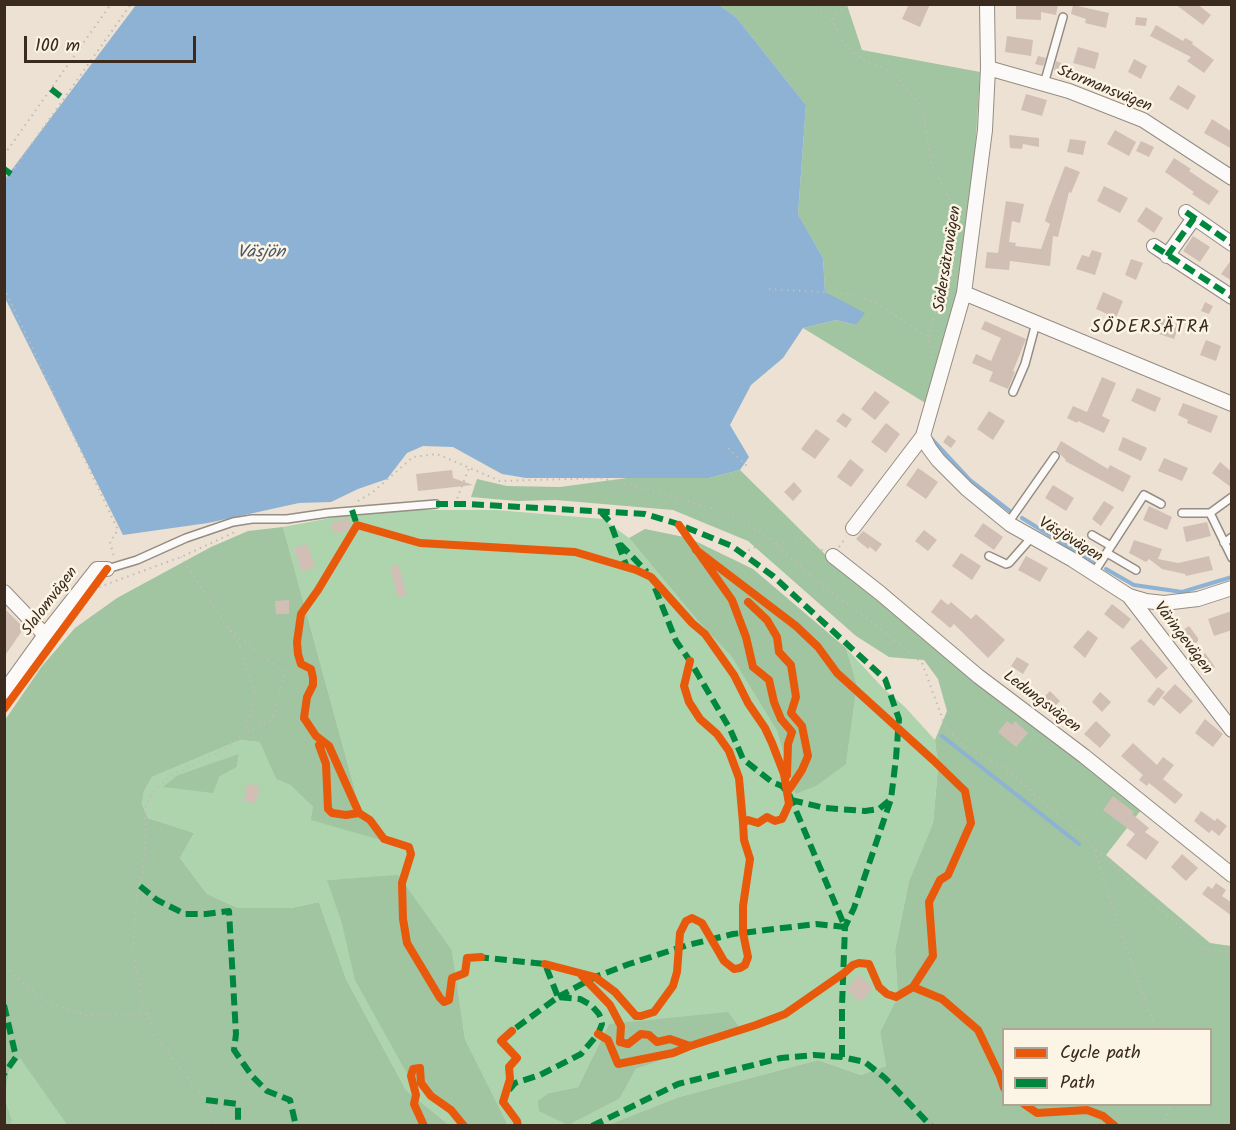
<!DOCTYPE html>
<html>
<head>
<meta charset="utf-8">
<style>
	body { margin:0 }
	#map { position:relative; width:1236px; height:1130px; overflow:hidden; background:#ece1d2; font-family:Kalam,sans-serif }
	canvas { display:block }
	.frame { position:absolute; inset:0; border:6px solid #3b2a1e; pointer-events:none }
	.legend { position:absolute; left:1002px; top:1028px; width:210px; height:78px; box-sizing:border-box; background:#fcf5e5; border:2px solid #afa495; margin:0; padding:8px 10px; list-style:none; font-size:18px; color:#3b2a1e }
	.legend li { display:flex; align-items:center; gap:12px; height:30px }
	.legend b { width:30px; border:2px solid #afa495 }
	.scale { position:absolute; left:24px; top:36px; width:172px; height:27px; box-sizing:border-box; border:3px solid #3b2a1e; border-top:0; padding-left:8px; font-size:18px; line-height:21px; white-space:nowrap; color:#3b2a1e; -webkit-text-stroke:4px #fcf5e5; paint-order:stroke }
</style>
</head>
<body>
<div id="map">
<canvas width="1236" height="1130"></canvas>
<div class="frame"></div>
<ul class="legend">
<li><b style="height:8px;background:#e8590c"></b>Cycle path</li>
<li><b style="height:8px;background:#00873e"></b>Path</li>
</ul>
<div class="scale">100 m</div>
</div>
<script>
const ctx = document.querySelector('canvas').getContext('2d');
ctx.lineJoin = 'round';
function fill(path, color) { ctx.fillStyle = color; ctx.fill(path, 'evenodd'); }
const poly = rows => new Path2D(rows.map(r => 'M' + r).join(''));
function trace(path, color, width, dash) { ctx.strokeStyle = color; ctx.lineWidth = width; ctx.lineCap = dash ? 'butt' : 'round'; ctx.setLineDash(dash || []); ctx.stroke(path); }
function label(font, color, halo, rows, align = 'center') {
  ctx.font = font + ' Kalam,sans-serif'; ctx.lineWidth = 5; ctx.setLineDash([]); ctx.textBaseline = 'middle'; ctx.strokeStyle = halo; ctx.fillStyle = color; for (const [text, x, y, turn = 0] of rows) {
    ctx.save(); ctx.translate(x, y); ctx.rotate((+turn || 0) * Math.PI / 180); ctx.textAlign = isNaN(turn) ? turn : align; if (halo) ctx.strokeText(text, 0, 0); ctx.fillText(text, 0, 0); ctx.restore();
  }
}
fill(poly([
	[396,510,496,510,603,519,629,538,698,621,731,656,777,731,795,794,846,763,857,685,846,648,883,688,905,707,935,740,938,768,933,823,909,881,895,950,898,996,880,1032,886,1066,861,1075,818,1060,679,1097,609,1126,506,1125,506,1121,465,1039,452,950,398,876,328,880,342,924,410,1079,461,1125,449,1125,406,1090,346,979,319,902,291,908,238,908,207,894,180,858,194,833,148,818,142,804,144,791,152,777,240,740,261,742,276,779,290,785,313,807,397,844,362,816,283,527,336,517],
	[239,755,237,767,219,777,178,775],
	[609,1024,730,1037,636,1069,620,1098,549,1093,578,1087],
	[20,1057,67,1125,10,1125,12,1120,5,1099,9,1071]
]), '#add4ac');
fill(poly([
	[719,5,847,5,862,50,980,72,973,187,957,291,927,404,803,328,836,320,856,325,825,292,823,258,798,214,806,105,736,17],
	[740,470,849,578,1141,810,1106,855,1210,943,1231,946,1231,1125,609,1125,679,1097,818,1060,861,1075,886,1066,880,1032,898,996,895,950,909,881,933,823,938,768,935,740,947,711,938,679,924,660,889,657,856,636,748,541,673,510,556,500,517,501,471,497,477,479,507,486,560,487,627,478,709,478],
	[1004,1030,1210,1030,1210,1104,1004,1104],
	[283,527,362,816,398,845,311,820,313,807,290,785,276,779,260,742,240,740,152,777,144,791,142,804,148,818,194,833,180,858,207,894,238,908,291,908,319,902,346,979,406,1090,449,1125,67,1125,20,1058,9,1071,5,1099,12,1120,10,1125,5,1126,5,720,42,666,75,628,117,598,211,547,248,531],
	[645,529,689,538,753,569,846,648,857,685,846,764,816,786,795,794,777,731,731,656,698,621,629,538],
	[239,754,237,767,219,777,213,793,163,787,178,775],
	[398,875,452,950,465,1039,506,1121,506,1125,461,1125,410,1079,355,980,342,924,327,880],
	[728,1012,739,1027,730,1037,636,1069,620,1098,568,1125,539,1111,538,1101,549,1093,578,1087,609,1024]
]), '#a0c5a0');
fill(poly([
	[136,5,719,5,736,17,806,105,798,214,823,258,825,292,865,313,856,325,836,320,803,328,783,358,751,385,730,425,749,457,740,470,709,478,526,478,502,474,453,447,423,446,407,453,387,479,358,489,331,502,299,503,208,523,123,535,5,298,4,180]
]), '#8db2d3');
trace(poly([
	[931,438,970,480,1010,511],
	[1022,518,1093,562],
	[1106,569,1134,585,1182,592,1232,577],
	[942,736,1079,844]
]), '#8db2d3', 4);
fill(poly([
	[909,4,930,4,920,27,902,19],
	[1016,4,1058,4,1056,15,1041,12,1041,20,1016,19],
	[1175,4,1197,4,1211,15,1203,25],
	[1073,5,1109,13,1106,28,1085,23,1086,19,1071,14],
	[1136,17,1147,18,1146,26,1135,25],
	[1156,25,1183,41,1185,38,1193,42,1192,44,1214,60,1204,73,1187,61,1191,57,1150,36],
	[1007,36,1033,40,1031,56,1005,52],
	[1078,47,1099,53,1095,69,1073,63],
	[1038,56,1046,58,1043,66,1035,64],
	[1134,59,1147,66,1141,79,1128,72],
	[1056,61,1064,64,1062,72,1054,70],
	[1178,85,1196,96,1188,110,1169,99],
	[1026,94,1047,100,1042,116,1021,110],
	[1212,119,1232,132,1232,149,1204,133],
	[1115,130,1136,142,1129,156,1107,144],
	[1009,135,1039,138,1039,147,1023,144,1022,149,1010,148],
	[1070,139,1086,141,1083,155,1067,152],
	[1141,141,1154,147,1149,157,1136,151],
	[1174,158,1191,169,1189,171,1219,191,1209,205,1192,194,1194,192,1165,172],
	[1065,166,1080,172,1071,193,1069,192,1058,237,1053,236,1050,266,1010,261,1009,270,985,268,987,252,998,253,1006,201,1024,204,1020,223,1012,221,1009,242,1016,243,1015,246,1041,249,1050,224,1045,221,1049,208],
	[1104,186,1128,198,1120,213,1097,201],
	[1146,207,1163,218,1154,233,1137,221],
	[1193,236,1210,247,1200,262,1183,251],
	[1092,250,1102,253,1095,275,1076,269,1082,255,1089,257],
	[1131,259,1143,263,1136,280,1125,275],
	[1232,259,1232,281,1221,274],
	[1103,292,1123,301,1116,318,1096,309],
	[1205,302,1213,306,1209,314,1201,311],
	[1158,317,1179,325,1174,339,1153,332],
	[985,321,1026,339,1013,371,1015,372,1008,389,989,381,993,372,972,363,976,354,991,361,1001,338,981,329],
	[1206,340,1221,346,1216,361,1200,355],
	[1102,377,1116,383,1102,416,1110,420,1104,433,1078,421,1077,423,1067,418,1073,406,1087,412],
	[1137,388,1161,398,1155,412,1131,401],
	[875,391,890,402,875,420,861,409],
	[1183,403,1218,416,1211,433,1187,423,1188,420,1178,415],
	[989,411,1005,421,993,440,977,429],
	[843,413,852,419,846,428,836,421],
	[886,423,900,434,886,453,871,442],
	[816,429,830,439,815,459,801,449],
	[948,435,956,441,951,448,943,442],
	[1123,437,1147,448,1141,461,1118,450],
	[1061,441,1108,469,1110,465,1131,476,1123,492,1065,461,1066,460,1056,450],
	[1164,458,1188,468,1182,481,1158,471],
	[850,459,864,470,851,487,837,477],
	[1220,462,1232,472,1232,488,1212,473],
	[918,468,938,482,926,499,906,485],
	[452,470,453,478,473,485,418,491,416,474],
	[794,482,802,491,793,501,784,492],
	[1053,485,1074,498,1066,511,1045,498],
	[1104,501,1114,507,1101,526,1092,519],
	[1149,506,1172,517,1167,530,1143,520],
	[348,518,351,529,334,534,331,523],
	[1207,522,1211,536,1186,542,1183,527],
	[983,523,1003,537,994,550,974,536],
	[924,530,937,540,928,551,915,541],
	[863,531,882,544,876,552,870,547,868,549,856,539],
	[1134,540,1162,549,1158,559,1178,563,1209,556,1213,570,1186,576,1185,574,1162,569,1149,559,1146,562,1129,553],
	[307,544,315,567,302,572,294,548],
	[961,553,981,566,972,580,952,566],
	[1026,556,1048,568,1040,582,1018,570],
	[399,565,406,595,398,598,390,567],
	[941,599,948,605,951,602,971,619,976,614,1005,640,988,658,954,624,950,628,931,612],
	[289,600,289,614,276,614,275,601],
	[1112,604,1131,619,1123,629,1104,614],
	[4,608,24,628,4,657],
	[1232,611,1232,630,1214,636,1208,619],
	[1189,626,1198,638,1198,641,1188,650,1177,634],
	[1088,630,1098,638,1085,658,1073,647],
	[1141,639,1168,668,1156,679,1130,648],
	[1205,653,1215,667,1207,673,1198,660],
	[1017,657,1029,664,1023,674,1011,666],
	[1175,684,1193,701,1180,714,1162,698],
	[1158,687,1165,692,1154,706,1147,701],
	[1050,691,1060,701,1052,709,1042,699],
	[1100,692,1111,702,1102,712,1092,702],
	[1205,719,1223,734,1213,747,1195,733],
	[1007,721,1012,725,1015,721,1028,733,1016,747,998,732],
	[1096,721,1111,735,1100,748,1084,734],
	[1133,743,1157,765,1163,757,1174,765,1163,779,1183,795,1175,804,1149,783,1147,786,1139,780,1143,775,1121,756],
	[247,784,259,786,256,803,244,801],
	[1113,796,1134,812,1132,814,1149,828,1145,832,1159,842,1146,860,1126,845,1135,834,1103,810],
	[1201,811,1215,821,1217,818,1227,826,1219,836,1212,830,1209,833,1194,821],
	[1182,854,1198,868,1186,881,1171,867],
	[1216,883,1226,890,1222,896,1232,903,1232,916,1202,894,1208,886,1212,889],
	[859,975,873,988,860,1002,847,989]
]), '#d1bfb6');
const service = poly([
	[1044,84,1063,17],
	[1013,392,1025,364,1036,323],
	[1182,513,1210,513,1232,497],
	[1210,513,1232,558],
	[1008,523,1055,456],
	[1092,535,1111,546],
	[1224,543,1232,537],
	[1107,553,1136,570],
	[989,556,1006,564,1009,563,1032,537],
	[107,569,137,560,186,538,233,522,252,519,287,519,328,513,436,504],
	[1093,574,1144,495,1161,504]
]);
const minor = poly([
	[988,68,1069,91,1143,120,1232,178],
	[1186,212,1232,244],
	[1154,246,1232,297],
	[1167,256,1194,218],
	[964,293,1232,404],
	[923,436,929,448,938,460,967,489,1011,525,1073,560,1129,596,1146,601,1164,603,1198,599,1232,588],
	[853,528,923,436,964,293,985,130,988,68,987,4],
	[833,556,880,593,978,676,1084,756,1232,875],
	[4,592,45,635],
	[1129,596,1232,730],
	[4,692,45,635,97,569,107,569]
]);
trace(service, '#958c83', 10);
trace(minor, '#958c83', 16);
trace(poly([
	[805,4,832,19,844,44,865,61,894,73,923,109,932,166,952,203,959,231],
	[832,19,848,4],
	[4,155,111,4],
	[4,183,131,4],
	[4,288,118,530,110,542,114,557],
	[769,289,853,294,875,302,928,337,933,358],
	[928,337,941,294,952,276,954,263],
	[728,448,749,468],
	[358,501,373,492,413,457,437,454,500,481,600,478,653,491,722,511,763,533,814,579,886,633,922,663,946,728,963,746,1006,769,1067,823,1204,949,1232,953],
	[455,504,469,468],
	[777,544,799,538,824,551],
	[839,547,846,537],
	[743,553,770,540],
	[99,587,181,557,235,532],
	[230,630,285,673,272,720,246,732],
	[1095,850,1116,920,1156,1030],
	[4,967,48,1003,86,1015,148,1014,154,1036,206,1100,217,1126],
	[148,1014,142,1000,133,950,137,894,143,871,146,829,144,811,152,793,171,776,230,746,245,732,253,707,255,691,239,644,181,557],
	[1163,1126,1171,1104]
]), '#c0bcb8', 2, [1.5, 4.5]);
trace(service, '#fcfaf8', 7);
trace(minor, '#fcfaf8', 14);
trace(poly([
	[51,89,64,99],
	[4,169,11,174],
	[1186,212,1232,244],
	[1154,246,1232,297],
	[1167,256,1194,218],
	[436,504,467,504,645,514,675,523,732,546,773,576,885,679,899,719,896,758,891,799,854,908,845,927,842,1006,842,1057],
	[352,510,357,525],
	[601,512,610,522,628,570],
	[620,544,647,572],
	[655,588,676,641,690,661,730,729,743,759,772,782,782,786,789,794,845,927],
	[791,800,825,808,865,811,879,809,891,799],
	[140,886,157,900,185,914,206,914,229,911,236,1034,234,1050,252,1076,267,1091,290,1100,296,1126],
	[477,957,545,964,558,997,509,1033],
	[558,997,595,977,629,964,688,945,733,934,816,924,845,927],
	[4,1005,16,1057,4,1074],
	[509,1090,515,1083,540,1075,581,1054,598,1034,602,1024,601,1019,599,1014,591,1005,580,999,558,997],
	[206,1100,238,1104,238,1126],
	[592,1126,678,1084,781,1058,814,1055,842,1057,865,1062,885,1078,931,1126]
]), '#00873e', 6, [12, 6]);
trace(poly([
	[679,525,732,600,746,637,753,667,769,680,774,702,781,719,792,732,788,744,787,775],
	[748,602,767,620,777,637,779,652,791,665,796,697,791,713,802,726,808,756,802,770,788,791],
	[690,661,684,686,689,702,700,719,717,734,729,751,739,778,743,823],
	[4,709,107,569],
	[319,745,326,764,328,809,332,813,346,815,359,813],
	[481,957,467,958,465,973,452,978,449,1000,444,1002,440,998,407,943,403,919,402,883,411,854,409,847,384,839,370,820,359,813,329,746,316,736,304,718,307,697,313,685,313,678,311,669,301,664,298,654,297,642,301,614,318,590,357,525,420,543,575,552,636,570,651,577,692,623,705,634,734,675,748,703,765,728,772,743,784,774,789,804,782,819,775,821,767,817,758,823,748,820,743,823,744,840,750,859,743,906,743,933,748,957,745,965,740,968,734,969,724,961,702,923,692,918,686,921,680,933,677,972,673,986,654,1012,641,1016,636,1016,615,992,595,977,545,964],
	[582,976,610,1005,621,1026,620,1042,628,1044,641,1034,649,1035,657,1042,670,1039,690,1046,756,1025,785,1014,844,973,853,965,859,963,869,964,879,987,887,994,896,997,913,987,933,956,929,902,940,880,948,875,971,823,965,791,933,760,837,673,818,647,796,626,696,550],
	[913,987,942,999,978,1030,1000,1076,1004,1088],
	[512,1031,501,1041,517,1058,509,1067,510,1079,503,1102,517,1121,518,1126],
	[598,1034,608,1040,618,1064,673,1053,690,1046],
	[1024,1104,1037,1113,1087,1110,1103,1116,1115,1126],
	[424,1126,414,1104,416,1095,411,1076,413,1069,420,1068,421,1083,431,1096,451,1110,464,1126]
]), '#e8590c', 8);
label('16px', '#3b2a1e', '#fcf5e5', [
	["Stormansvägen",1104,90,22],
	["Södersätravägen",949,259,-81],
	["Väsjövägen",1070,541,31],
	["Slalomvägen",51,602,-53],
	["Väringevägen",1182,639,53],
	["Ledungsvägen",1041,703,37]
]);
label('italic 18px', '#4b5866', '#fcf5e5', [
	["Väsjön",261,254]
]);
ctx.letterSpacing = '1.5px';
label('18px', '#3b2a1e', '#fcf5e5', [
	["SÖDERSÄTRA",1151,329]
]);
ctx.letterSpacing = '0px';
</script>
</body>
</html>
